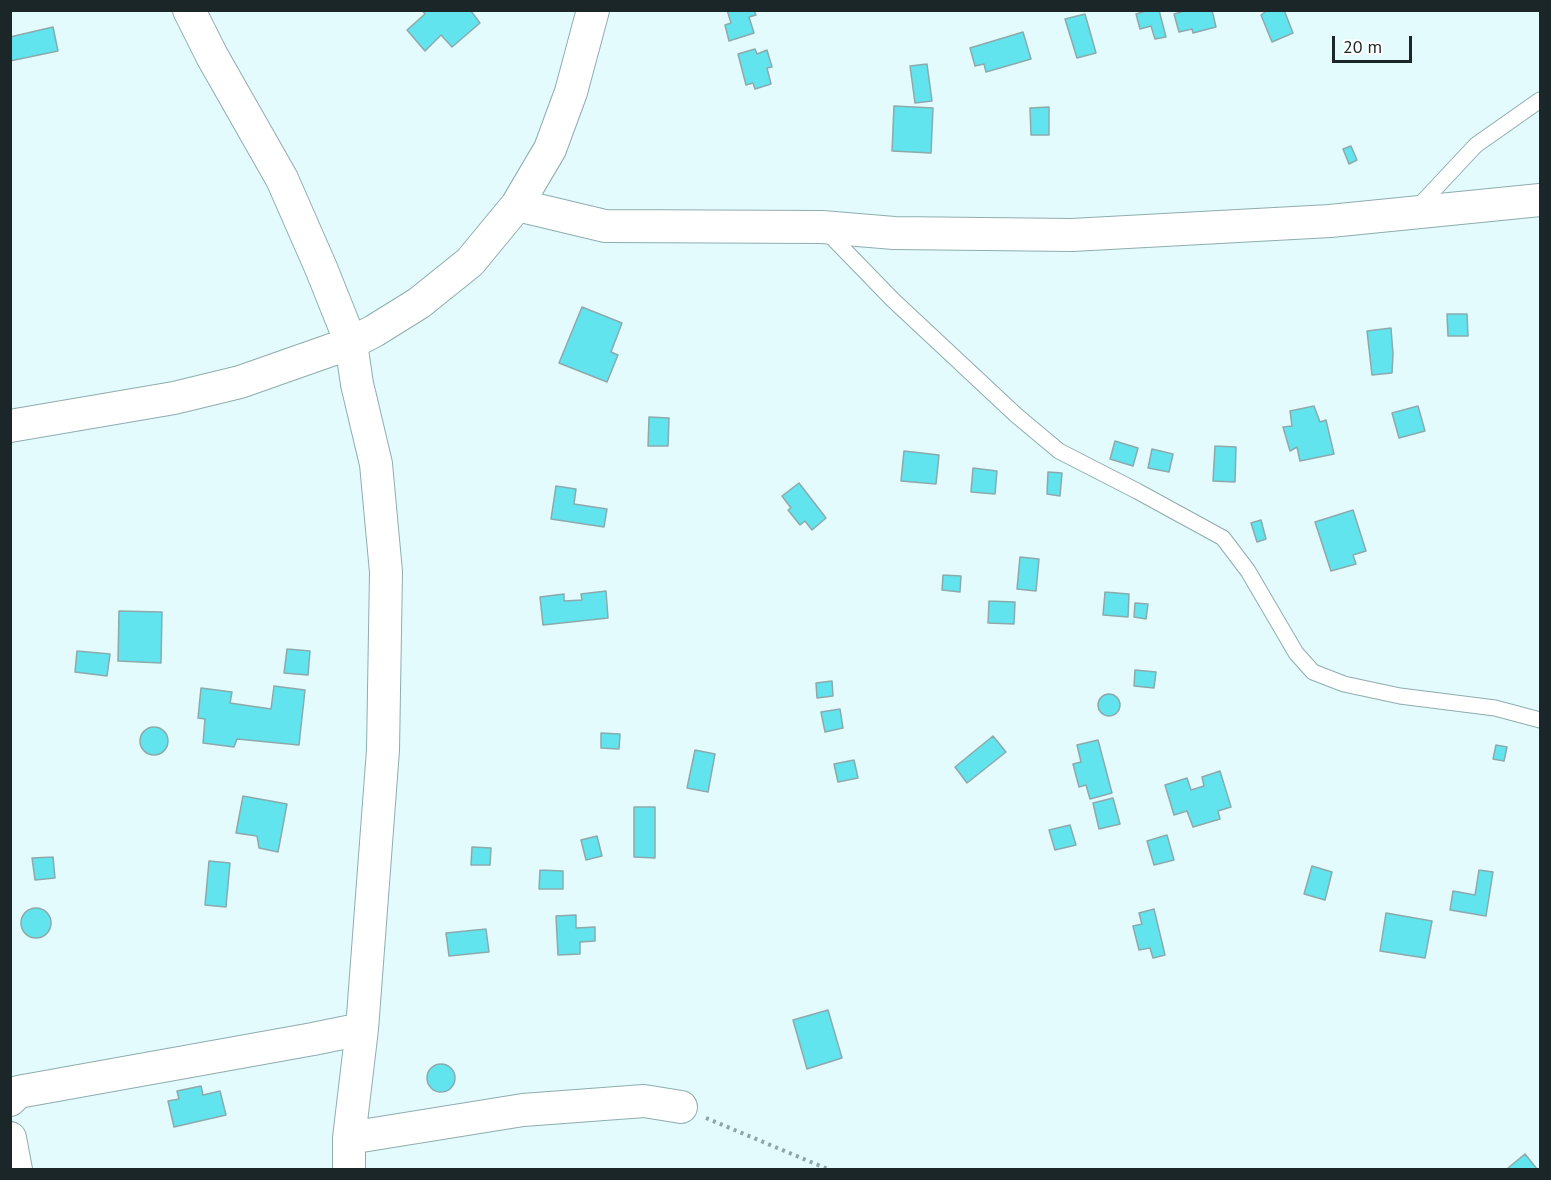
<!DOCTYPE html>
<html>
<head>
<meta charset="utf-8">
<style>
	body { margin:0 }
	#map { position:relative; width:1551px; height:1180px; overflow:hidden; background:#e3fbfd; font-family:"PT Sans",sans-serif }
	canvas { display:block }
	.frame { position:absolute; inset:0; border:12px solid #1a2627; pointer-events:none }
	.scale { position:absolute; left:1332px; top:36px; width:80px; height:27px; box-sizing:border-box; border:3px solid #1a2627; border-top:0; padding-left:8px; font-size:18px; line-height:21px; white-space:nowrap; color:#1a2627; -webkit-text-stroke:4px #fff; paint-order:stroke }
</style>
</head>
<body>
<div id="map">
<canvas width="1551" height="1180"></canvas>
<div class="frame"></div>
<div class="scale">20 m</div>
</div>
<script>
const ctx = document.querySelector('canvas').getContext('2d');
ctx.lineJoin = 'round';
function fill(path, color) { ctx.fillStyle = color; ctx.fill(path, 'evenodd'); }
const poly = rows => new Path2D(rows.map(r => 'M' + r).join(''));
function trace(path, color, width, dash) { ctx.strokeStyle = color; ctx.lineWidth = width; ctx.lineCap = dash ? 'butt' : 'round'; ctx.setLineDash(dash || []); ctx.stroke(path); }
const building = poly([
	[422,10,471,11,480,23,452,47,441,35,425,51,407,30,425,14,422,10],
	[727,10,754,10,756,15,749,17,754,33,729,41,725,25,731,23,727,10],
	[1149,10,1159,10,1166,37,1155,39,1151,26,1140,29,1136,14,1149,10],
	[1188,10,1212,10,1216,27,1193,33,1192,29,1179,32,1174,14,1188,10],
	[1264,10,1284,10,1293,33,1272,42,1261,15,1265,12,1264,10],
	[1085,14,1096,53,1077,58,1065,19,1085,14],
	[53,27,58,51,10,61,10,37,53,27],
	[1023,32,1031,59,986,72,984,64,975,66,970,48,1023,32],
	[755,49,757,54,767,50,772,67,767,68,771,84,755,89,753,83,746,85,738,54,755,49],
	[927,64,932,101,915,103,910,66,927,64],
	[894,106,933,108,931,153,892,151,894,106],
	[1049,107,1049,135,1031,135,1030,108,1049,107],
	[1351,146,1357,160,1349,164,1343,149,1351,146],
	[582,307,622,323,611,352,618,355,607,382,559,363,582,307],
	[1447,314,1467,314,1468,336,1448,336,1447,314],
	[1391,328,1393,354,1392,373,1372,375,1367,331,1391,328],
	[1314,406,1320,422,1326,420,1334,454,1300,461,1297,447,1290,451,1283,427,1292,426,1290,411,1314,406],
	[1418,406,1425,431,1399,438,1392,413,1418,406],
	[649,417,669,418,668,446,648,446,649,417],
	[1115,441,1138,448,1133,466,1110,459,1115,441],
	[1215,446,1236,447,1235,482,1213,481,1215,446],
	[1152,449,1173,454,1169,472,1148,468,1152,449],
	[904,451,939,455,936,484,901,481,904,451],
	[973,468,997,471,995,494,971,492,973,468],
	[1048,472,1062,473,1060,496,1047,494,1048,472],
	[799,483,826,518,812,530,805,521,800,525,788,510,791,508,782,496,799,483],
	[556,486,576,489,574,504,607,509,604,527,551,519,556,486],
	[1353,510,1366,551,1353,555,1356,564,1331,571,1315,522,1353,510],
	[1261,520,1266,539,1257,542,1251,523,1261,520],
	[1020,557,1039,559,1036,591,1017,589,1020,557],
	[943,575,961,576,960,592,942,590,943,575],
	[606,591,608,618,543,625,540,597,564,594,564,601,582,600,581,594,606,591],
	[1105,592,1129,594,1128,617,1103,615,1105,592],
	[989,601,1015,602,1014,624,988,623,989,601],
	[1135,603,1148,604,1146,619,1134,617,1135,603],
	[119,611,162,612,161,663,118,661,119,611],
	[287,649,310,651,308,675,284,673,287,649],
	[77,651,110,654,107,676,75,672,77,651],
	[1135,670,1156,672,1154,688,1134,686,1135,670],
	[832,681,833,696,817,698,816,683,832,681],
	[274,686,305,690,299,745,237,739,234,747,203,743,205,719,198,718,201,688,232,692,230,703,271,709,274,686],
	'1098 705a11 11 0 1 1 22 0a11 11 0 1 1-22 0Z',
	[840,709,843,728,825,732,821,712,840,709],
	'140 741a14 14 0 1 1 28 0a14 14 0 1 1-28 0Z',
	[601,733,620,734,619,749,601,748,601,733],
	[993,736,1006,752,967,783,955,767,993,736],
	[1098,740,1112,793,1090,799,1086,785,1079,787,1073,764,1081,762,1077,745,1098,740],
	[1496,745,1507,747,1504,761,1493,759,1496,745],
	[695,750,715,754,708,792,687,788,695,750],
	[854,760,858,778,838,782,834,764,854,760],
	[1220,771,1231,807,1218,811,1220,819,1193,827,1187,811,1174,815,1165,785,1187,778,1191,790,1204,786,1202,777,1220,771],
	[243,796,287,804,278,852,259,848,257,836,236,833,243,796],
	[1113,798,1120,824,1099,829,1093,803,1113,798],
	[634,807,655,807,655,858,634,857,634,807],
	[1070,825,1076,845,1055,850,1049,830,1070,825],
	[1167,835,1174,860,1154,865,1147,841,1167,835],
	[597,836,602,856,586,860,581,840,597,836],
	[472,847,491,848,490,865,471,865,472,847],
	[53,857,55,878,35,880,32,858,53,857],
	[209,861,230,863,226,907,205,905,209,861],
	[1312,866,1332,872,1325,900,1304,894,1312,866],
	[540,870,563,871,563,889,539,889,540,870],
	[1479,870,1493,872,1486,916,1450,910,1453,891,1475,895,1479,870],
	'21 923a15 15 0 1 1 30 0a15 15 0 1 1-30 0Z',
	[1154,909,1165,955,1153,958,1150,948,1139,950,1133,926,1142,924,1139,913,1154,909],
	[1386,913,1432,921,1425,958,1380,951,1386,913],
	[576,915,576,928,595,927,595,941,580,942,580,954,558,955,556,916,576,915],
	[486,929,489,952,449,956,446,933,486,929],
	[828,1010,842,1058,807,1069,793,1020,828,1010],
	'427 1078a14 14 0 1 1 28 0a14 14 0 1 1-28 0Z',
	[201,1086,203,1095,220,1091,226,1115,174,1127,168,1101,179,1099,177,1091,201,1086],
	[1525,1154,1537,1169,1509,1170,1508,1168,1525,1154]
]);
fill(building, '#61e4ee');
trace(building, '#8caaac', 1.5);
const service = poly([
	[1417,208,1476,145,1540,100],
	[825,230,893,300,1016,415,1059,451,1137,491,1223,538,1248,571,1296,653,1313,672,1344,684,1400,696,1495,708,1540,720]
]);
const minor = poly([
	[189,10,212,56,282,179,321,268,351,343,357,384,376,464,386,572,383,750,362,1029,349,1138,349,1170],
	[517,205,605,226,822,227,894,233,1072,235,1330,221,1540,200],
	[10,426,174,398,240,382,351,343,374,331,419,303,470,262,517,205,550,149,571,92,593,10],
	[10,1100,18,1092,313,1039,362,1029],
	[10,1138,16,1170],
	[349,1138,523,1110,644,1101,681,1107]
]);
trace(service, '#8facae', 17);
trace(minor, '#8facae', 34);
trace(poly([
	[706,1118,830,1170]
]), '#90a3a5', 4, [3, 4.5]);
trace(service, '#fff', 15);
trace(minor, '#fff', 32);
</script>
</body>
</html>
